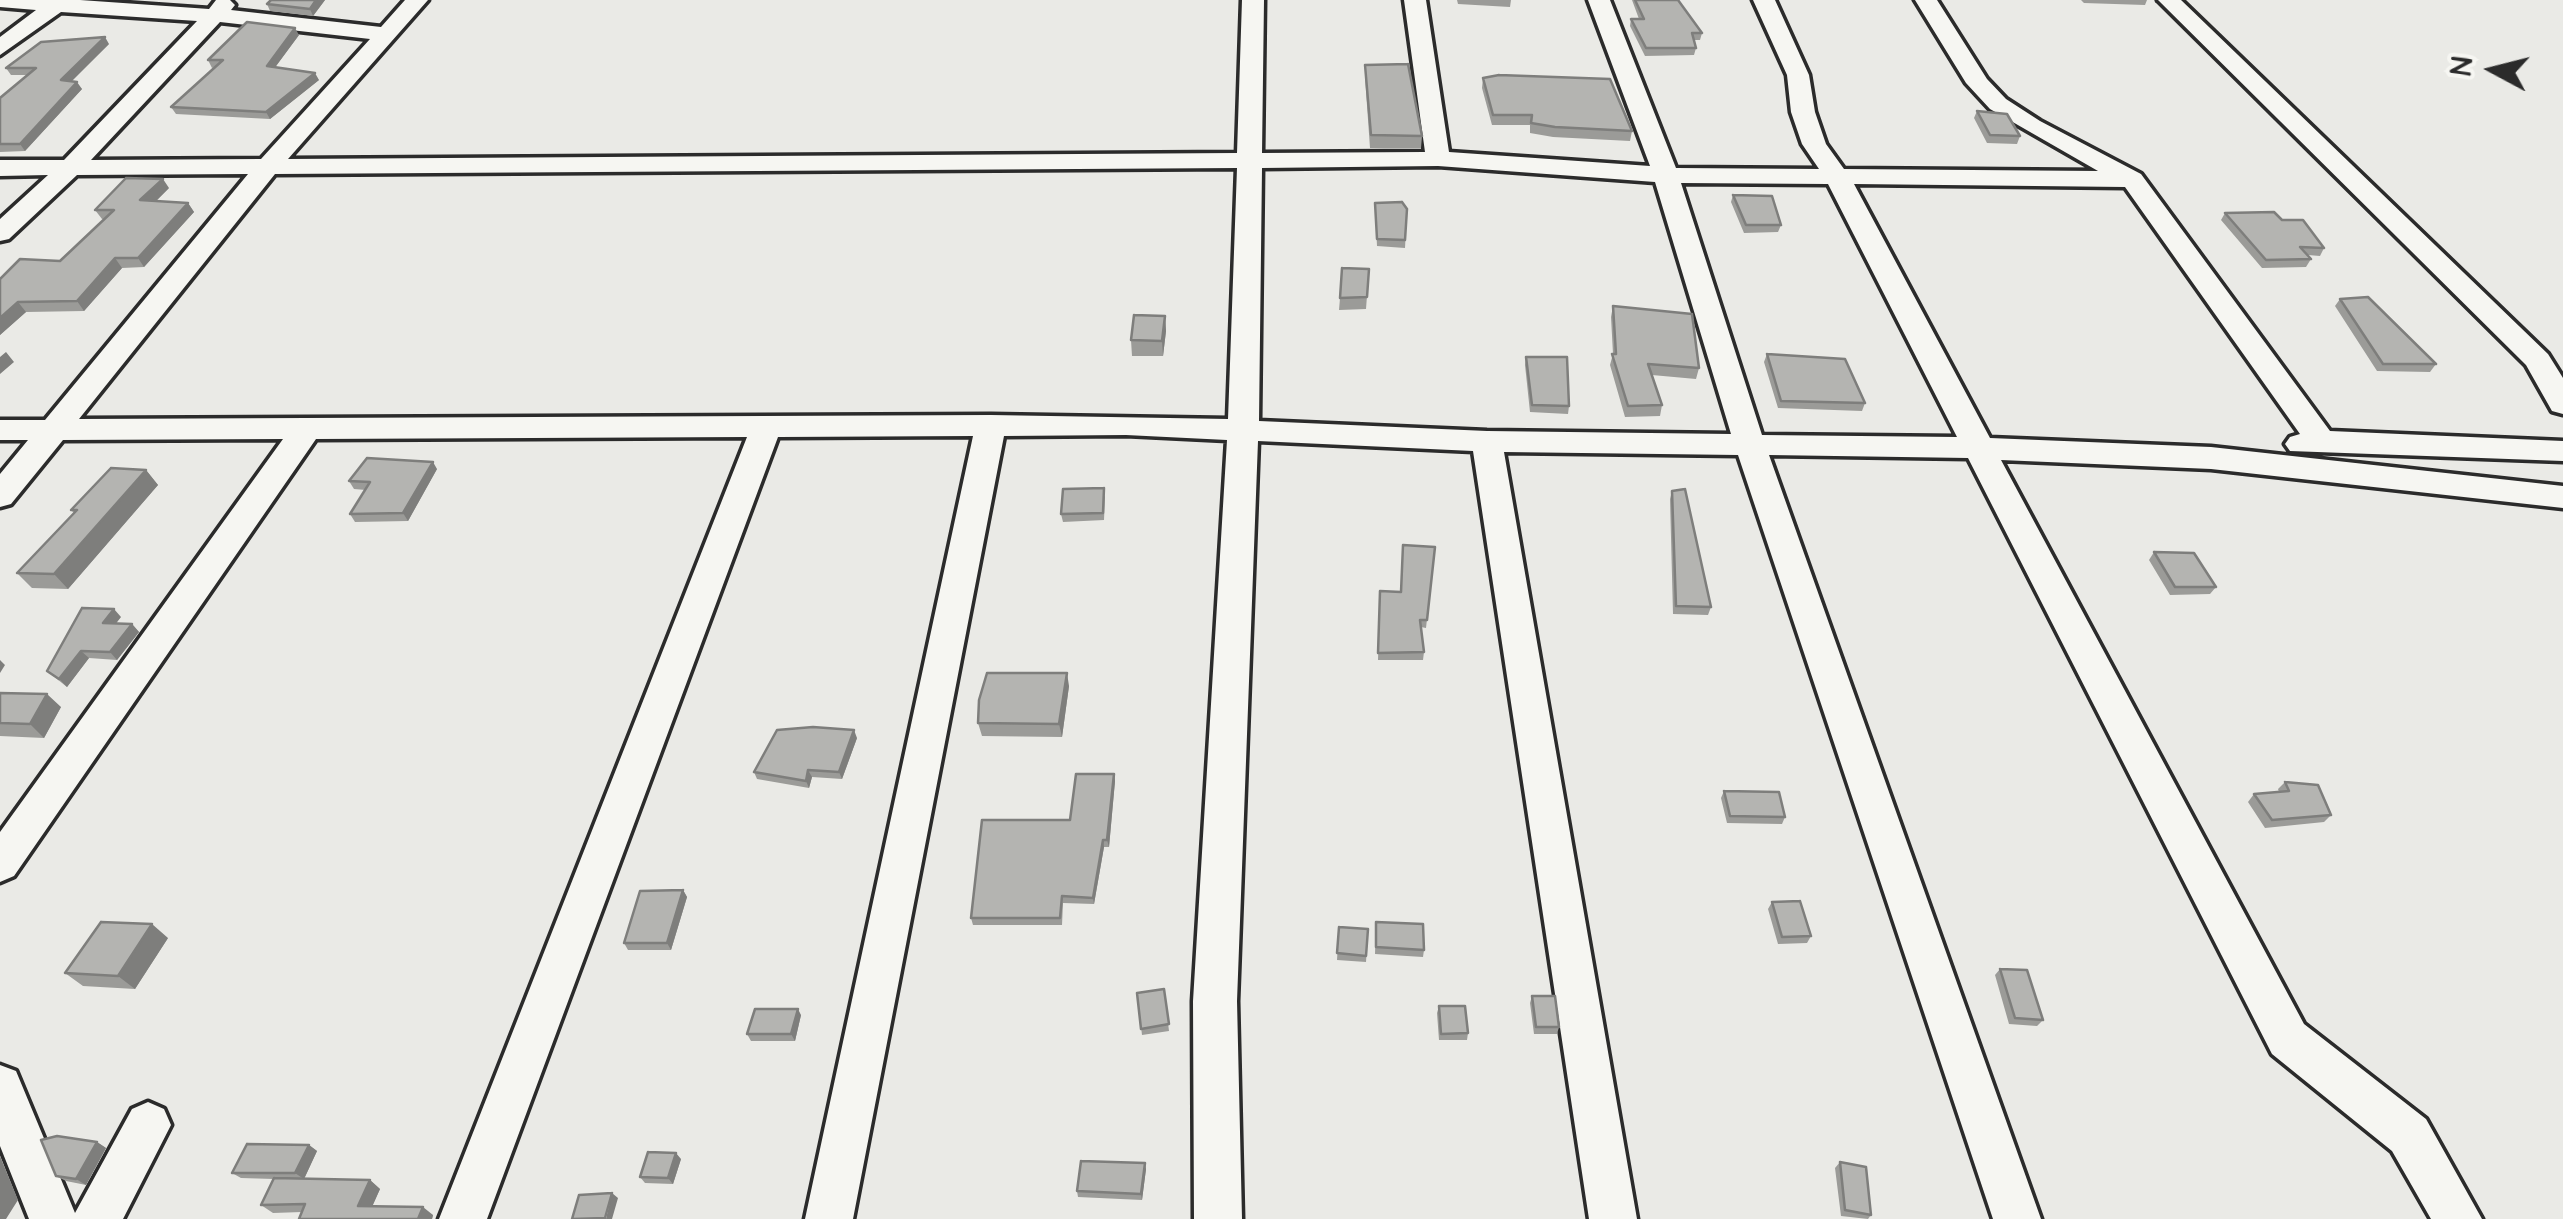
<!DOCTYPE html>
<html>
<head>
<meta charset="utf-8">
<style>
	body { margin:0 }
	#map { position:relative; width:2563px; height:1219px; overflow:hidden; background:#eaeae6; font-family:"Architects Daughter",sans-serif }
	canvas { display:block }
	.north { position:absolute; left:2443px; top:20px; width:100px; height:100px; -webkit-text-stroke:8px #f6f6f2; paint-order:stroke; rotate:277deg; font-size:28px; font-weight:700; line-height:40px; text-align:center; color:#2b2b2b }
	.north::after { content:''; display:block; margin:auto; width:35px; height:45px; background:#2b2b2b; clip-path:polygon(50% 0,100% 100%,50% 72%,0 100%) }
</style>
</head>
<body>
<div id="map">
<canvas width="2563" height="1219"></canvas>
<div class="north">N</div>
</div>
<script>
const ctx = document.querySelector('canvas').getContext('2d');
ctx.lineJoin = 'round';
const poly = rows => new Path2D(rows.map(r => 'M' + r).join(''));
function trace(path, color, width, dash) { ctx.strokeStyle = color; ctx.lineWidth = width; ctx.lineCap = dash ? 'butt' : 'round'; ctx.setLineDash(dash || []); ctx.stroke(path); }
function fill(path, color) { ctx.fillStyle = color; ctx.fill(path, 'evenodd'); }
const minor = poly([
	[0,0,80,0,209,9,216,0,230,0,235,5,231,10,381,27,405,0,428,0,288,159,1237,153,1242,0,1264,0,1262,153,1425,152,1404,0,1426,0,1449,152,1650,166,1588,0,1610,0,1676,168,1819,169,1802,144,1791,112,1787,75,1753,0,1775,0,1809,75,1815,112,1826,144,1844,169,2098,171,1990,109,1966,83,1915,0,1937,0,1987,79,2006,99,2040,121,2141,174,2330,431,2563,441,2563,461,2290,451,2285,444,2290,437,2300,434,2125,187,1854,184,1990,438,2211,447,2563,486,2563,508,2211,469,2001,460,2304,1024,2426,1119,2482,1219,2431,1219,2392,1151,2272,1054,1968,458,1769,455,2041,1219,1993,1219,1738,455,1504,452,1637,1219,1589,1219,1473,451,1258,441,1237,1001,1242,1219,1194,1219,1193,1001,1227,440,1126,435,1004,436,853,1219,805,1219,973,436,778,437,487,1219,439,1219,747,437,316,439,14,876,0,882,0,832,283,439,63,440,11,504,0,507,0,474,28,440,0,440,0,420,45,420,248,174,77,175,9,239,0,241,0,219,48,175,0,176,0,160,64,160,197,21,61,12,0,55,0,37,36,10,0,7,0,0],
	[220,22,370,39,261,159,91,160,220,22],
	[1438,166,1655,182,1731,434,1487,431,1259,421,1262,168,1438,166],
	[1237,168,1228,419,991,415,79,419,275,174,1237,168],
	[1681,183,1828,184,1957,437,1762,435,1681,183],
	[2158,0,2181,0,2548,354,2563,378,2563,414,2552,411,2526,365,2158,0],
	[0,1065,16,1071,75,1213,132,1109,148,1102,164,1109,171,1125,123,1219,29,1219,0,1146,0,1065]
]);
trace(minor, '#2b2b2b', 7);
fill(minor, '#f6f6f2');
fill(poly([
	[271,0,325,0,313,16,270,11,267,4],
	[1457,0,1511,0,1510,7,1458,4],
	[1632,0,1678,0,1702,33,1700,40,1694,40,1696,48,1694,55,1645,56,1630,26,1631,19,1639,19],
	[2081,0,2147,0,2145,5,2084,3],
	[299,35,275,67,319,80,270,119,176,114,171,107,215,67,212,68,208,60],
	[109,44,71,81,82,89,25,151,0,152,0,98,28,75,11,75,6,68],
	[1365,65,1422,136,1421,148,1370,148,1365,77],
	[1483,78,1632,131,1630,141,1553,137,1530,133,1530,125,1492,125,1482,88],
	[1977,111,2020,136,2017,144,1987,143,1974,118],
	[169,188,156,201,188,203,194,212,144,267,122,268,84,311,26,312,0,335,0,279,60,261,104,219,102,219,95,210],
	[1733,195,1781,225,1778,232,1744,233,1731,202],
	[1375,203,1407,209,1405,248,1377,246],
	[2225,213,2282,220,2324,248,2320,256,2308,255,2311,259,2306,267,2262,268,2221,220],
	[1369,269,1366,309,1339,310,1340,298],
	[2340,299,2436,364,2430,372,2377,371,2335,306],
	[1613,306,1699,368,1696,379,1652,375,1662,405,1660,416,1625,417,1610,365,1613,354,1611,317],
	[1165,316,1166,331,1163,356,1132,356,1131,340],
	[1767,354,1865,403,1862,411,1778,408,1764,362],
	[1526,357,1569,406,1568,414,1530,412,1525,365],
	[437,469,408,521,355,522,350,514,366,490,354,489,349,481],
	[146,470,158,485,68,589,32,588,17,573,74,513,71,510],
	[1672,491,1711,607,1708,615,1673,614,1670,499],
	[1105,496,1104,520,1063,522,1061,514],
	[1435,547,1426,628,1421,627,1424,652,1423,660,1378,660,1380,591,1401,592],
	[2154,552,2216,587,2210,594,2170,595,2149,560],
	[121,617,115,624,132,624,139,632,117,660,89,658,67,687,47,671],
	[1069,686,1062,737,982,736,978,723],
	[0,693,61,707,44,738,0,736],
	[857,738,842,779,812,777,809,788,757,779,754,772],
	[1114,774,1115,781,1109,847,1104,847,1094,904,1063,903,1062,925,973,925,971,918],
	[2285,782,2331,815,2324,822,2265,828,2248,802,2254,794,2279,792,2278,789],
	[1724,791,1785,817,1782,824,1727,823,1721,798],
	[683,890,687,897,671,950,628,950,624,943],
	[1772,902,1811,936,1807,943,1778,944,1768,909],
	[1376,922,1424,950,1423,957,1375,954],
	[1339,927,1368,929,1366,962,1337,960],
	[168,938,135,989,83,986,65,973],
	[2000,969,2043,1020,2037,1026,2009,1024,1995,975],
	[1164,989,1169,1031,1142,1035,1137,993],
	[1532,996,1559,1027,1557,1034,1534,1034,1530,1003],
	[1439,1006,1468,1033,1467,1040,1439,1040,1437,1013],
	[801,1015,795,1041,751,1041,747,1034],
	[97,1142,106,1148,86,1185,66,1181,56,1176],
	[309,1145,317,1151,304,1179,370,1180,380,1189,372,1206,433,1215,432,1219,299,1219,302,1212,273,1213,261,1205,274,1179,241,1178,232,1173],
	[681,1159,673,1184,645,1183,640,1177],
	[1840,1162,1871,1215,1868,1219,1841,1216,1835,1168],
	[1146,1169,1142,1200,1078,1197,1077,1191]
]), '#9b9b98');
fill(poly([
	[316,0,325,0,313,16,310,9],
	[295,28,299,35,271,73,267,66],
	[105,37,109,44,66,87,61,80],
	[315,73,319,80,270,119,266,112],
	[77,82,82,89,25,151,20,144],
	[163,179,169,188,147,210,140,200],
	[188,203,194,212,144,267,138,258],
	[115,258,122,268,84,311,77,301],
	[18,302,26,312,0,335,0,318],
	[1165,316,1166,331,1163,356,1162,341],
	[6,352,14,362,0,374,0,357],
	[433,462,437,469,408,521,403,513],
	[146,470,158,485,68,589,54,574],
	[114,609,121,617,110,631,103,623],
	[132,624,139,632,117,660,110,652],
	[81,651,89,658,67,687,59,679],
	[0,660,5,665,0,673],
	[1067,673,1069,686,1062,737,1059,724],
	[47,694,61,707,44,738,30,724],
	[854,730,857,738,842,779,839,772],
	[808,770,812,777,809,788,806,781],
	[1114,774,1115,781,1109,847,1107,840],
	[1103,840,1104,847,1094,904,1093,898],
	[683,890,687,897,671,950,667,943],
	[152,924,168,938,135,989,118,976],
	[798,1009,801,1015,795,1041,791,1034],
	[97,1142,106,1148,86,1185,76,1179],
	[309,1145,317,1151,304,1179,295,1173],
	[676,1153,681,1159,673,1184,668,1178],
	[0,1156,18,1200,6,1219,0,1219],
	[1145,1163,1146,1169,1142,1200,1141,1194],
	[370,1180,380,1189,369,1214,358,1206],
	[612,1193,618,1198,612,1219,606,1219],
	[423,1207,433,1215,432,1219,418,1219]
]), '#7e7e7c');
const building = poly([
	[271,0,316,0,310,9,267,4,271,0],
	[1635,0,1678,0,1702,33,1692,33,1696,48,1646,48,1631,19,1644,19,1635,0],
	[247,22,295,28,267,66,315,73,266,112,171,107,223,60,208,60,247,22],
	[105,37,61,80,77,82,20,144,0,144,0,98,36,68,6,68,41,42,105,37],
	[1408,64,1422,136,1371,135,1365,65,1408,64],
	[1499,75,1610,79,1632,131,1555,127,1531,123,1532,115,1493,115,1483,78,1499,75],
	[1977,111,2007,114,2020,136,1990,135,1977,111],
	[126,178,163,179,140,200,188,203,138,258,115,258,77,301,18,302,0,318,0,279,20,259,60,261,114,210,95,210,126,178],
	[1733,195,1772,196,1781,225,1746,225,1733,195],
	[1402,202,1407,209,1405,240,1377,239,1375,203,1402,202],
	[2274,212,2282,220,2303,220,2324,248,2300,247,2311,259,2266,260,2225,213,2274,212],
	[1342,268,1369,269,1367,297,1340,298,1342,268],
	[2368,297,2436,364,2383,364,2340,299,2368,297],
	[1613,306,1692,314,1699,368,1648,364,1662,405,1628,406,1612,354,1616,354,1613,306],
	[1134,315,1165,316,1162,341,1131,340,1134,315],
	[1767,354,1845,359,1865,403,1781,401,1767,354],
	[1526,357,1567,357,1569,406,1532,405,1526,357],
	[367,458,433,462,403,513,350,514,370,482,349,481,367,458],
	[111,468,146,470,54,574,17,573,77,510,71,510,111,468],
	[1104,488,1103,513,1061,514,1063,489,1104,488],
	[1685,489,1711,607,1676,606,1672,491,1685,489],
	[1403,545,1435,547,1427,620,1420,620,1424,652,1378,653,1380,591,1401,592,1403,545],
	[2154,552,2194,553,2216,587,2175,587,2154,552],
	[82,608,114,609,103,623,132,624,110,652,81,651,59,679,47,671,82,608],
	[987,673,1067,673,1059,724,978,723,979,700,987,673],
	[0,693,47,694,30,724,0,723,0,693],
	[813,727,854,730,839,772,808,770,806,781,754,772,777,730,813,727],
	[1076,774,1114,774,1107,840,1103,840,1093,898,1062,896,1060,918,971,918,982,820,1070,820,1076,774],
	[2285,782,2318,785,2331,815,2272,820,2254,794,2289,791,2285,782],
	[1724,791,1779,792,1785,817,1730,816,1724,791],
	[683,890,667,943,624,943,640,891,683,890],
	[1800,901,1811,936,1782,937,1772,902,1800,901],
	[101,922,152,924,118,976,65,973,101,922],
	[1376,922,1423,924,1424,950,1376,947,1376,922],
	[1339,927,1368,929,1366,956,1337,953,1339,927],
	[2000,969,2027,970,2043,1020,2015,1018,2000,969],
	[1164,989,1169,1024,1141,1029,1137,993,1164,989],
	[1532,996,1555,996,1559,1027,1536,1027,1532,996],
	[1439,1006,1465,1006,1468,1033,1441,1034,1439,1006],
	[755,1009,798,1009,791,1034,747,1034,755,1009],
	[57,1136,97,1142,76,1179,56,1176,41,1140,57,1136],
	[247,1144,309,1145,295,1173,232,1173,247,1144],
	[648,1152,676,1153,668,1178,640,1177,648,1152],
	[1081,1161,1145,1163,1141,1194,1077,1191,1081,1161],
	[1840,1162,1866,1167,1871,1215,1845,1210,1840,1162],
	[274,1178,370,1180,358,1206,423,1207,418,1219,299,1219,305,1204,261,1205,274,1178],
	[612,1193,605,1218,572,1219,579,1195,612,1193]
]);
fill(building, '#b4b4b1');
trace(building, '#7e7e7c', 2.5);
</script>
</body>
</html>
